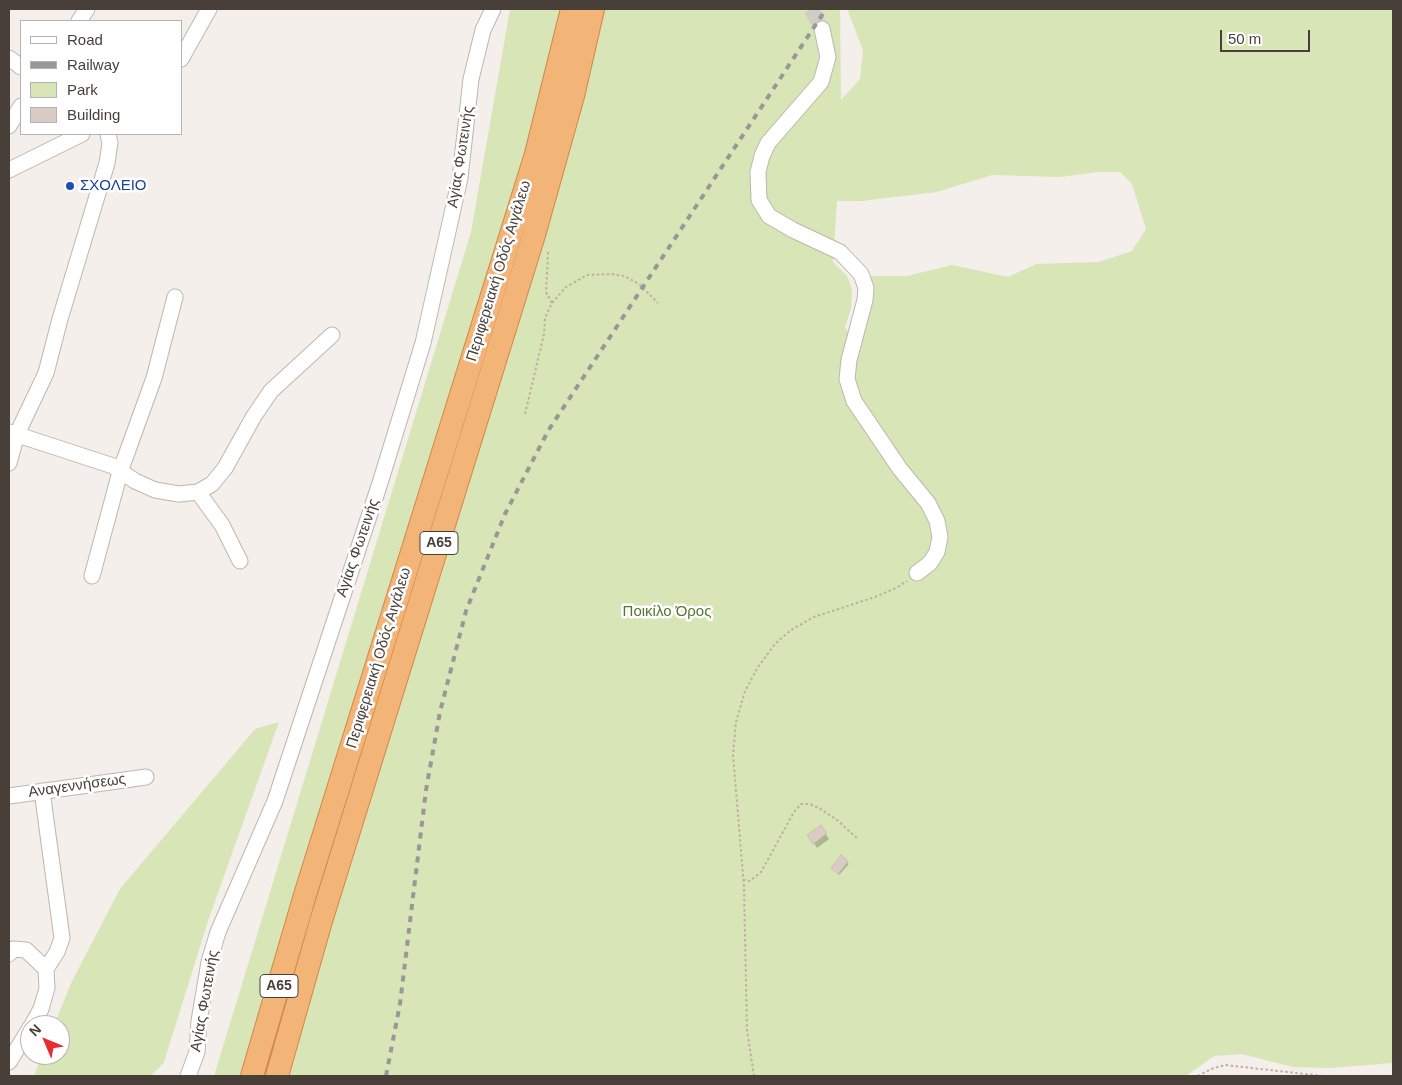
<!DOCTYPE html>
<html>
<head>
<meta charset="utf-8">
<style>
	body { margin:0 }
	#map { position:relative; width:1402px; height:1085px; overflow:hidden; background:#f4efea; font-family:Arial,sans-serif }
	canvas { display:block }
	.frame { position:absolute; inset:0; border:10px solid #483f39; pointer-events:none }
	.legend { position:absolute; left:20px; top:20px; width:162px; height:115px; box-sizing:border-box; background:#fff; border:1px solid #b6b2b0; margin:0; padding:6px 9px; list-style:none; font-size:15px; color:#483f39 }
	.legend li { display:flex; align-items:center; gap:10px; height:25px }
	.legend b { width:25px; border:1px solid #b6b2b0 }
	.north { position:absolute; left:20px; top:1015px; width:50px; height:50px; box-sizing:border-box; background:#fff; border:1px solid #b6b2b0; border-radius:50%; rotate:315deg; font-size:14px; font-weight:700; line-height:20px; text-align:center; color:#483f39 }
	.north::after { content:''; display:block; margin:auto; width:18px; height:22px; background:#e92c31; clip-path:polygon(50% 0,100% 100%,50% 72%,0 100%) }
	.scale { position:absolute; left:1220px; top:30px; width:90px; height:22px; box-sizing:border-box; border:2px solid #483f39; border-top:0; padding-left:6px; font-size:15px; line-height:18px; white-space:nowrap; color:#483f39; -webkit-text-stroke:4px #fff; paint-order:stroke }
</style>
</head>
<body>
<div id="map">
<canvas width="1402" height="1085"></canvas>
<div class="frame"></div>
<ul class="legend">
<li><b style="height:6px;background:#fff"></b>Road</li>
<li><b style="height:6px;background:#989898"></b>Railway</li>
<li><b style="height:14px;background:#d8e5b7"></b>Park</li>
<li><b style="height:14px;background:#d8ccc4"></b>Building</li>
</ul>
<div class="north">N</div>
<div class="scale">50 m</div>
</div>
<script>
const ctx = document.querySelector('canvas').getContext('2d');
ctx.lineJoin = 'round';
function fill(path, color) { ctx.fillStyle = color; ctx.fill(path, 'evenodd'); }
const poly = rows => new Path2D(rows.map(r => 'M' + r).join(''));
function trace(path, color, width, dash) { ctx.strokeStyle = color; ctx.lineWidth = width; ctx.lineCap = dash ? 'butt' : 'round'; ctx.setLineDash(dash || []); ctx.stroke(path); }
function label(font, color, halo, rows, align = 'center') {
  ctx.font = font + ' Arial,sans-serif'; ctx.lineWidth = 5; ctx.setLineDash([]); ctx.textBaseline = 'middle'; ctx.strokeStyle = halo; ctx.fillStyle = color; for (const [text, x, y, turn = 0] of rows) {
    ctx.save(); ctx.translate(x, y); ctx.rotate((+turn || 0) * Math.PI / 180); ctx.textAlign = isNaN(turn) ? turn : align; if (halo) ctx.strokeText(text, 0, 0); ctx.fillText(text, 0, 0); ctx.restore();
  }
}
fill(poly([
	[510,9,840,9,841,100,860,79,863,50,847,9,1393,9,1393,1063,1329,1068,1293,1067,1242,1054,1214,1056,1186,1076,214,1076,471,232],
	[1098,172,1120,172,1132,184,1146,229,1132,251,1099,262,1036,264,1008,277,952,265,907,276,869,276,858,347,845,327,851,309,852,289,847,276,833,262,837,201,862,201,937,192,992,175,1060,177],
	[279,722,209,918,164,1062,151,1076,34,1076,42,1055,60,1055,60,1025,54,1025,72,981,120,889,255,729]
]), '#d8e5b7');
fill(poly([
	[821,827,829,839,817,848,812,840],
	[841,857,849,864,839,875,832,868]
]), '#0003');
const building = poly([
	[821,825,827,833,813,844,807,835,821,825],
	[841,855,848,861,838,874,831,868,841,855]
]);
fill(building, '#d8ccc4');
trace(building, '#cfc0b4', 1);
trace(poly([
	[811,9,822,29]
]), '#d2ccc7', 15, [15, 8]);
const minor = poly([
	[79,21,87,9],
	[822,29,828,57,821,82,768,143,762,156,758,172,759,200,769,216,793,230,840,252,861,274,866,288,865,300,849,360,847,379,854,401,900,469,928,503,937,521,940,537,937,552,930,563,917,573],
	[9,58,21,67],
	[181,59,209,9],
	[9,126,21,106],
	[9,170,82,134],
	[9,432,113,466,135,481,155,490,179,494,198,492,212,484,225,468,254,416,271,391,332,335],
	[9,463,17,434,46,373,60,319,107,163,110,143,108,134],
	[198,492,222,525,240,561],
	[92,576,120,472,154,378,175,297],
	[42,791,62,938,57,952,46,969],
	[9,796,146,777],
	[9,954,13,949,26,950,46,969,47,988,41,1009,32,1025],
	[9,1062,30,1028],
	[188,1076,197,1052,199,1021,209,962,218,932,275,801,380,483,423,343,460,178,471,79,483,30,493,9]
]);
const highway = poly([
	[252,1076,305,895,536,154,572,9],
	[277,1076,321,921,534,235,573,96,593,9]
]);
trace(minor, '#bfb6ae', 17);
trace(highway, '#d28646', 24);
trace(poly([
	[548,252,546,292,552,303],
	[525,414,544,334,545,318,552,303,566,287,587,275,611,274,624,276,639,284,658,303],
	[743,880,750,881,761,872,794,812,801,804,810,804,819,808,837,820,858,839],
	[754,1076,747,1030,744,887,733,755,736,722,745,691,758,667,775,644,791,630,814,617,875,597,896,588,907,581],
	[1198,1076,1211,1069,1225,1065,1323,1076]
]), '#c0afa0', 2, [2.5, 2.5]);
trace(minor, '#fff', 15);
trace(highway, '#f3b477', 22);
trace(poly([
	[386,1076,400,1004,426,790,440,712,466,611,505,514,548,431,826,9]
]), '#989898', 4, [6, 6]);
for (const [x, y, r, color] of [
	[70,186,5,"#1a4fb4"]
]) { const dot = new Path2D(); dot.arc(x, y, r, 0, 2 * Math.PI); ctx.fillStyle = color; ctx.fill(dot); trace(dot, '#fff', 2); }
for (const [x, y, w] of [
	[439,543,38],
	[279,986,38]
]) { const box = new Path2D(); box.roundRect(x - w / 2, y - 11.5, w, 23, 4); ctx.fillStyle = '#fff'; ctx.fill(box); trace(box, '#483f39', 1); }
label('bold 14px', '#483f39', null, [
	["Α65",439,543],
	["Α65",279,986]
]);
label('15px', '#483f39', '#fff', [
	["Αγίας Φωτεινής",461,157,-81],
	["Περιφερειακή Οδός Αιγάλεω",499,271,-73],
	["Αγίας Φωτεινής",358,548,-71],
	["Περιφερειακή Οδός Αιγάλεω",379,658,-73],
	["Αναγεννήσεως",77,786,-8],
	["Αγίας Φωτεινής",205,1001,-80]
]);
label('15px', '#164399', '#fff', [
	["ΣΧΟΛΕΙΟ",80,186]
], 'left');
label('15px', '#577630', '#fff', [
	["Ποικίλο Όρος",667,612]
]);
</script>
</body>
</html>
